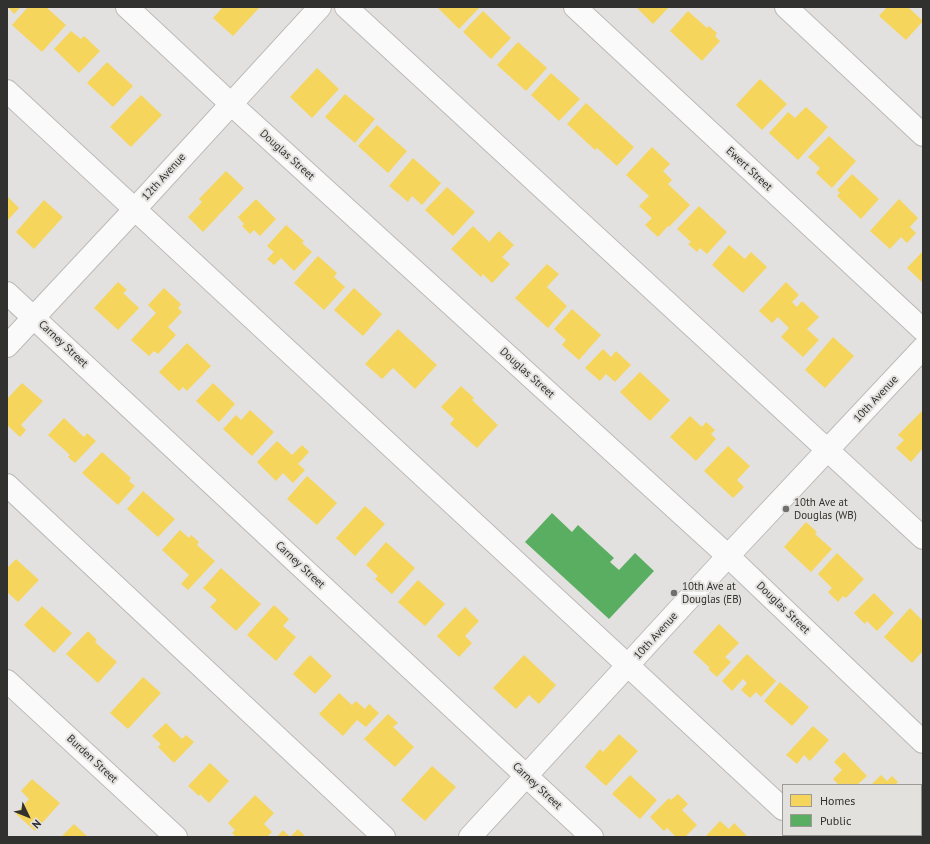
<!DOCTYPE html>
<html>
<head>
<meta charset="utf-8">
<style>
	body { margin:0 }
	#map { position:relative; width:930px; height:844px; overflow:hidden; background:#e2e1df; font-family:"PT Sans",sans-serif }
	canvas { display:block }
	.frame { position:absolute; inset:0; border:8px solid #313130; pointer-events:none }
	.legend { position:absolute; left:782px; top:784px; width:140px; height:52px; box-sizing:border-box; background:#e3e1de; border:1px solid #9c9b98; margin:0; padding:5px 7px; list-style:none; font-size:12px; color:#313130 }
	.legend li { display:flex; align-items:center; gap:8px; height:20px }
	.legend b { width:20px; border:1px solid #9c9b98 }
	.north { position:absolute; left:8px; top:796px; width:40px; height:40px; -webkit-text-stroke:3px #e3e1de; paint-order:stroke; rotate:133deg; font-size:11px; font-weight:700; line-height:16px; text-align:center; color:#313130 }
	.north::after { content:''; display:block; margin:auto; width:14px; height:18px; background:#313130; clip-path:polygon(50% 0,100% 100%,50% 72%,0 100%) }
</style>
</head>
<body>
<div id="map">
<canvas width="930" height="844"></canvas>
<div class="frame"></div>
<ul class="legend">
<li><b style="height:11px;background:#f6d55c"></b>Homes</li>
<li><b style="height:11px;background:#5aae61"></b>Public</li>
</ul>
<div class="north">N</div>
</div>
<script>
const ctx = document.querySelector('canvas').getContext('2d');
ctx.lineJoin = 'round';
function fill(path, color) { ctx.fillStyle = color; ctx.fill(path, 'evenodd'); }
const poly = rows => new Path2D(rows.map(r => 'M' + r).join(''));
function trace(path, color, width, dash) { ctx.strokeStyle = color; ctx.lineWidth = width; ctx.lineCap = dash ? 'butt' : 'round'; ctx.setLineDash(dash || []); ctx.stroke(path); }
function label(font, color, halo, rows, align = 'center') {
  ctx.font = font + ' "PT Sans",sans-serif'; ctx.lineWidth = 4; ctx.setLineDash([]); ctx.textBaseline = 'middle'; ctx.strokeStyle = halo; ctx.fillStyle = color; for (const [text, x, y, turn = 0] of rows) {
    ctx.save(); ctx.translate(x, y); ctx.rotate((+turn || 0) * Math.PI / 180); ctx.textAlign = isNaN(turn) ? turn : align; if (halo) ctx.strokeText(text, 0, 0); ctx.fillText(text, 0, 0); ctx.restore();
  }
}
fill(poly([
	[8,7,21,7,14,14],
	[28,7,46,7,66,25,42,52,12,25],
	[223,7,260,7,233,36,213,18],
	[437,7,480,7,459,29],
	[638,7,669,7,653,24,637,8],
	[887,7,908,7,923,21,906,40,879,16],
	[483,11,511,38,491,59,463,32],
	[688,11,707,28,709,26,717,33,715,36,720,41,702,61,670,31],
	[71,31,81,39,84,36,100,51,79,73,54,49],
	[518,42,547,68,526,91,497,65],
	[107,62,133,86,113,107,87,83],
	[317,68,339,89,312,118,290,97],
	[551,73,580,99,559,121,531,95],
	[760,79,787,104,762,130,736,105],
	[345,94,375,119,355,143,325,117],
	[141,95,162,115,131,147,110,127],
	[586,103,634,147,617,166,597,148,595,150,567,124],
	[806,107,828,127,798,160,769,133,788,112,795,118],
	[377,125,407,151,388,173,358,146],
	[829,136,856,161,832,188,816,173,820,168,808,157],
	[652,147,670,164,663,171,672,180,668,184,690,205,669,227,668,226,658,237,645,225,652,218,639,206,649,196,626,175],
	[413,158,441,183,422,205,412,196,408,202,389,186],
	[226,171,244,188,203,232,188,217,202,202,199,199],
	[852,174,879,199,861,219,837,196,840,193,837,190],
	[447,187,475,212,453,236,425,210],
	[7,196,19,208,7,221],
	[256,199,276,219,260,236,254,230,250,234,242,226,244,224,238,217],
	[899,199,918,218,910,227,916,233,907,243,901,237,890,249,870,231],
	[44,200,63,217,34,249,16,232],
	[699,206,727,232,707,254,700,248,697,252,688,244,691,242,677,229],
	[286,225,304,241,302,243,312,252,294,271,281,258,274,265,267,259,274,252,267,246],
	[473,226,489,242,499,231,514,245,502,257,510,264,492,283,483,274,481,277,451,249],
	[729,245,745,259,751,252,767,267,743,293,712,265],
	[923,251,923,283,907,268],
	[318,256,337,273,334,277,345,287,324,310,294,283],
	[547,264,559,274,547,287,567,306,548,328,515,298],
	[118,282,127,290,123,293,139,308,118,330,94,308],
	[786,282,799,295,792,302,797,307,802,301,819,317,807,329,819,340,803,357,781,337,789,328,778,317,772,323,759,311],
	[164,288,181,304,178,308,182,312,168,327,176,335,158,354,154,351,149,356,131,340,156,313,148,305],
	[354,288,382,314,363,336,334,310],
	[572,309,601,335,579,360,562,345,566,340,554,329],
	[398,329,437,365,415,389,393,368,382,379,365,364],
	[833,337,854,356,825,388,805,370],
	[187,343,211,366,187,391,183,387,179,391,159,372],
	[603,349,611,357,616,351,631,365,615,382,606,374,600,381,585,368],
	[640,372,670,400,650,421,620,392],
	[22,383,43,401,21,425,26,430,20,437,7,425,7,399],
	[213,383,235,404,219,422,196,401],
	[461,386,474,398,472,400,498,425,477,448,450,424,454,419,441,407],
	[250,410,274,432,252,456,223,429,236,415,241,420],
	[922,411,923,413,923,448,911,462,896,448,904,440,898,435],
	[690,416,702,427,706,422,715,430,711,434,716,439,696,461,670,437],
	[64,418,84,437,87,433,96,441,75,463,68,457,70,455,48,435],
	[277,441,292,455,302,445,309,452,298,464,305,470,293,483,283,473,276,481,257,462],
	[728,446,750,466,737,480,744,487,733,498,704,471],
	[102,452,131,478,129,481,135,486,118,505,82,473],
	[307,476,337,503,317,525,287,499],
	[143,491,175,519,158,537,127,509],
	[365,506,385,524,355,556,336,538],
	[806,522,817,532,815,534,832,549,811,572,784,547],
	[180,530,189,538,191,535,199,542,197,545,215,561,188,590,181,584,189,575,162,550],
	[386,542,415,568,392,594,375,579,378,576,366,565],
	[837,553,864,579,846,598,843,596,838,602,828,592,832,588,818,574],
	[16,559,39,580,18,602,7,592,7,568],
	[221,568,261,604,236,631,210,607,217,600,203,588],
	[418,580,445,604,425,626,398,602],
	[874,593,894,613,877,631,867,621,865,624,854,613],
	[274,605,289,619,283,626,296,637,276,661,247,635],
	[42,606,72,633,54,653,24,625],
	[465,607,479,621,465,636,472,643,459,657,437,636],
	[910,608,923,621,923,651,912,663,884,637],
	[719,624,739,643,725,657,731,662,717,677,708,669,710,668,693,652],
	[88,631,97,640,95,642,117,662,98,683,66,654],
	[747,654,776,681,761,697,756,692,750,698,741,690,747,683,743,679,732,691,722,681],
	[310,655,332,676,315,694,293,674],
	[524,655,556,685,539,704,529,695,516,709,493,688],
	[143,677,161,693,128,729,110,713],
	[780,682,809,707,792,726,764,701],
	[339,693,352,705,356,701,365,709,369,704,379,713,366,727,357,720,343,736,319,714],
	[388,714,398,723,393,727,414,747,395,767,364,739],
	[166,723,182,739,186,735,194,742,174,763,158,747,161,744,152,736],
	[813,726,829,740,810,761,804,755,797,764,786,755],
	[619,734,638,751,606,786,585,767,600,749,603,752],
	[844,752,867,776,857,785,839,785,833,779,842,770,834,762],
	[210,763,229,781,209,803,200,794,199,796,188,786],
	[432,766,456,787,425,821,401,800],
	[630,775,657,800,640,819,612,794],
	[881,775,887,781,892,776,898,782,895,785,871,785],
	[32,779,60,803,35,831,16,814,29,799,21,791],
	[678,794,688,804,682,810,697,825,685,837,676,837,667,828,664,831,650,817,669,798,671,800],
	[255,795,274,813,264,824,272,832,267,837,236,837,232,833,235,830,228,823],
	[921,812,923,814,923,837,904,837,902,835,921,835],
	[720,821,729,829,734,823,747,836,746,837,705,837],
	[74,824,88,837,61,837],
	[298,829,306,837,290,837],
	[283,830,290,837,277,837]
]), '#f6d55c');
fill(poly([
	[552,513,572,532,578,525,614,558,610,562,619,570,635,553,654,571,609,619,525,542]
]), '#5aae61');
const minor = poly([
	[127,7,231,104,728,556,923,742],
	[346,7,923,538],
	[575,7,923,330],
	[786,7,923,135],
	[7,91,783,809],
	[7,293,592,837],
	[7,346,135,209,320,7],
	[7,485,384,837],
	[7,681,176,837],
	[811,835,813,837],
	[470,837,728,556,923,348]
]);
trace(minor, '#bcbab9', 24);
trace(minor, '#fbfafa', 22);
for (const [x, y, r, color] of [
	[786,509,4,"#6f6f6d"],
	[674,593,4,"#6f6f6d"]
]) { const dot = new Path2D(); dot.arc(x, y, r, 0, 2 * Math.PI); ctx.fillStyle = color; ctx.fill(dot); trace(dot, '#e3e1de', 1.5); }
label('11px', '#313130', '#e3e1de', [
	["Douglas Street",287,155,42],
	["Ewert Street",749,169,43],
	["12th Avenue",164,177,-48],
	["Carney Street",63,344,43],
	["Douglas Street",527,373,42],
	["10th Avenue",876,399,-47],
	["Carney Street",300,565,43],
	["Douglas Street",783,608,44],
	["10th Avenue",656,636,-48],
	["Burden Street",92,759,43],
	["Carney Street",537,786,43]
]);
label('11px', '#313130', '#e3e1de', [
	["10th Ave at",794,503],
	["Douglas (WB)",794,516],
	["10th Ave at",682,587],
	["Douglas (EB)",682,600]
], 'left');
</script>
</body>
</html>
